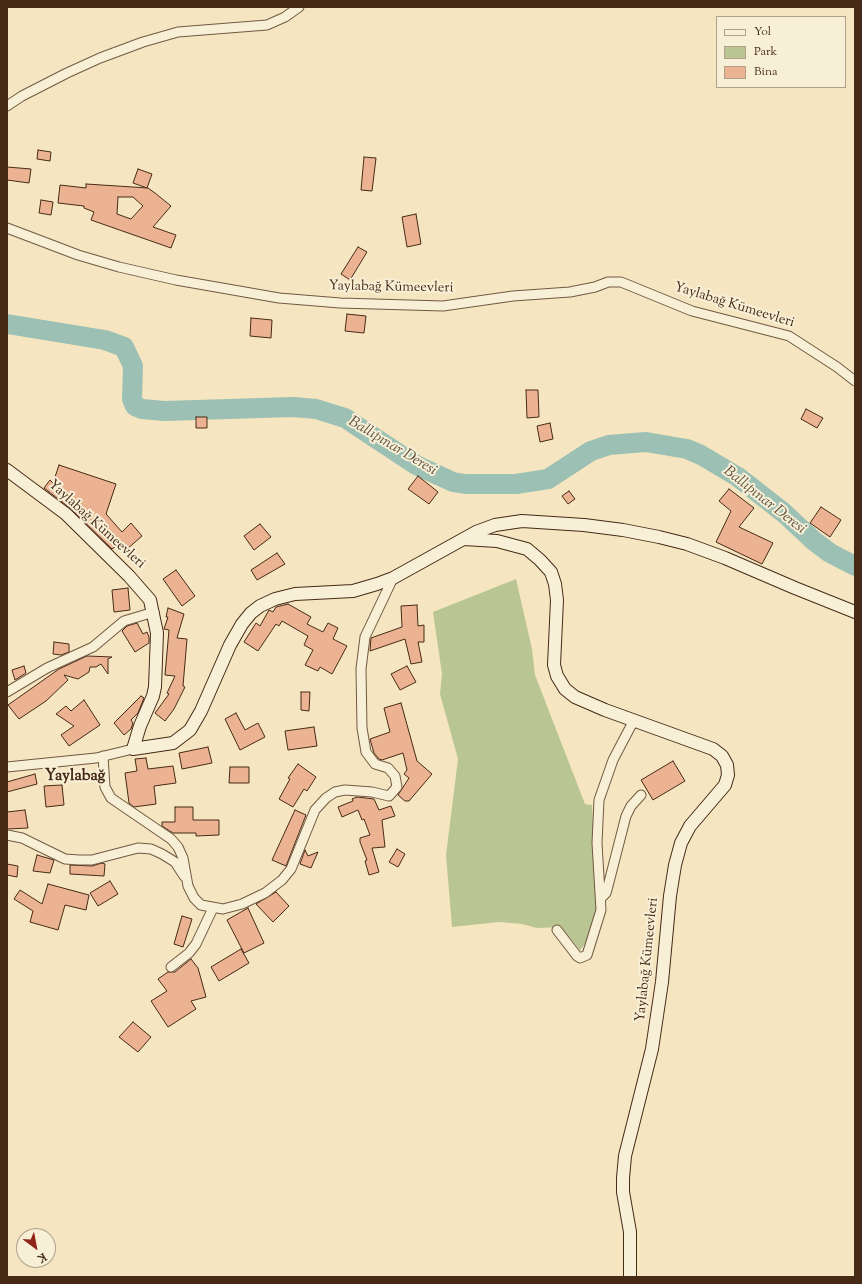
<!DOCTYPE html>
<html>
<head>
<meta charset="utf-8">
<style>
	body { margin:0 }
	#map { position:relative; width:862px; height:1284px; overflow:hidden; background:#f5e6c1; font-family:"Sorts Mill Goudy",serif }
	canvas { display:block }
	.frame { position:absolute; inset:0; border:8px solid #462a16; pointer-events:none }
	.legend { position:absolute; left:716px; top:16px; width:130px; height:72px; box-sizing:border-box; background:#f8efd7; border:1px solid #b1a08a; margin:0; padding:5px 7px; list-style:none; font-size:12px; color:#462a16 }
	.legend li { display:flex; align-items:center; gap:8px; height:20px }
	.legend b { width:20px; border:1px solid #b1a08a }
	.north { position:absolute; left:16px; top:1228px; width:40px; height:40px; box-sizing:border-box; background:#f8efd7; border:1px solid #b1a08a; border-radius:50%; rotate:148deg; font-size:11px; font-weight:700; line-height:16px; text-align:center; color:#462a16 }
	.north::after { content:''; display:block; margin:auto; width:14px; height:18px; background:#8f2418; clip-path:polygon(50% 0,100% 100%,50% 72%,0 100%) }
</style>
</head>
<body>
<div id="map">
<canvas width="862" height="1284"></canvas>
<div class="frame"></div>
<ul class="legend">
<li><b style="height:5px;background:#f8efd7"></b>Yol</li>
<li><b style="height:11px;background:#bac594"></b>Park</li>
<li><b style="height:11px;background:#ecb392"></b>Bina</li>
</ul>
<div class="north">K</div>
</div>
<script>
const ctx = document.querySelector('canvas').getContext('2d');
ctx.lineJoin = 'round';
function fill(path, color) { ctx.fillStyle = color; ctx.fill(path, 'evenodd'); }
const poly = rows => new Path2D(rows.map(r => 'M' + r).join(''));
function trace(path, color, width, dash) { ctx.strokeStyle = color; ctx.lineWidth = width; ctx.lineCap = dash ? 'butt' : 'round'; ctx.setLineDash(dash || []); ctx.stroke(path); }
function label(font, color, halo, rows, align = 'center') {
  ctx.font = font + ' "Sorts Mill Goudy",serif'; ctx.lineWidth = 4; ctx.setLineDash([]); ctx.textBaseline = 'middle'; ctx.strokeStyle = halo; ctx.fillStyle = color; for (const [text, x, y, turn = 0] of rows) {
    ctx.save(); ctx.translate(x, y); ctx.rotate((+turn || 0) * Math.PI / 180); ctx.textAlign = isNaN(turn) ? turn : align; if (halo) ctx.strokeText(text, 0, 0); ctx.fillText(text, 0, 0); ctx.restore();
  }
}
fill(poly([
	[516,579,532,649,535,675,585,804,592,805,598,909,586,943,580,950,561,927,537,928,522,924,499,922,452,927,446,855,458,759,440,694,442,674,433,612]
]), '#bac594');
trace(poly([
	[7,324,105,340,124,347,133,366,132,399,135,406,142,409,164,411,293,407,316,409,345,418,416,465,453,482,465,484,516,484,548,479,591,451,609,445,646,442,687,449,701,455,738,477,784,513,814,541,830,553,855,566]
]), '#9cc0b3', 20);
const building = poly([
	[38,150,51,152,50,161,37,159,38,150],
	[364,157,376,158,372,191,361,190,364,157],
	[7,167,31,169,29,183,7,180,7,167],
	[138,169,152,174,147,188,133,183,138,169],
	[86,184,148,188,155,193,171,206,153,227,176,235,171,248,91,220,94,212,84,208,84,206,58,203,60,185,86,188,86,184],
	[118,197,133,197,143,206,131,219,117,214,118,197],
	[41,200,53,202,51,215,39,213,41,200],
	[416,214,421,244,407,247,402,217,416,214],
	[358,247,367,252,350,280,341,274,358,247],
	[347,314,366,316,364,333,345,331,347,314],
	[251,318,272,320,271,338,250,336,251,318],
	[526,390,538,390,539,417,527,418,526,390],
	[806,409,823,418,817,428,801,419,806,409],
	[196,417,207,417,207,428,196,428,196,417],
	[550,423,553,439,540,442,537,426,550,423],
	[59,465,116,484,106,514,122,532,131,523,142,536,126,550,120,543,112,549,71,509,44,488,50,480,53,483,59,465],
	[418,476,438,492,429,504,408,489,418,476],
	[729,489,754,508,739,527,773,543,762,564,716,542,731,511,719,501,729,489],
	[569,491,575,499,568,504,562,496,569,491],
	[821,507,841,520,830,537,810,523,821,507],
	[260,524,271,537,254,550,244,536,260,524],
	[277,553,285,564,257,580,251,570,277,553],
	[176,570,195,596,182,606,163,579,176,570],
	[128,588,130,610,114,612,112,590,128,588],
	[288,604,311,617,307,624,323,632,328,623,338,628,333,639,347,646,332,674,320,667,318,671,305,665,313,650,304,645,308,636,282,621,279,626,276,624,258,651,244,642,256,623,260,626,269,610,273,612,276,607,288,604],
	[417,605,418,626,424,625,424,642,418,642,422,662,411,664,405,639,370,651,371,638,402,627,401,606,417,605],
	[168,608,184,614,177,638,187,639,183,686,185,687,174,709,165,721,155,713,169,694,167,693,175,676,165,675,169,630,164,629,168,617,166,617,168,608],
	[137,623,143,634,147,632,149,637,149,643,135,652,122,631,127,626,137,623],
	[54,642,69,644,69,652,61,655,53,654,54,642],
	[87,656,112,657,108,659,108,674,101,664,96,667,90,667,89,672,78,679,64,675,68,680,46,701,19,719,8,705,59,669,87,656],
	[24,666,26,673,15,680,12,670,24,666],
	[407,666,416,682,400,690,391,674,407,666],
	[301,692,310,692,309,711,301,710,301,692],
	[141,696,144,698,138,713,131,720,133,723,131,729,124,735,114,723,141,696],
	[84,700,100,725,69,746,61,735,74,726,56,714,66,706,71,711,84,700],
	[401,703,417,761,432,774,409,801,405,801,398,795,409,778,404,774,407,770,403,753,382,760,379,759,374,753,370,739,390,732,384,708,401,703],
	[236,713,245,730,258,723,265,737,240,750,225,719,236,713],
	[314,727,317,746,288,750,285,731,314,727],
	[208,747,212,763,182,769,179,753,208,747],
	[146,758,148,769,173,766,176,783,154,786,156,804,134,807,129,803,125,773,137,771,135,759,146,758],
	[673,761,685,781,653,800,641,780,673,761],
	[298,764,316,777,307,791,304,789,293,807,279,799,290,779,288,778,298,764],
	[230,767,249,767,249,783,229,783,230,767],
	[35,774,37,784,7,792,7,782,35,774],
	[62,785,64,805,46,807,44,786,62,785],
	[357,797,374,799,379,810,391,806,395,816,382,820,385,847,372,848,379,872,369,875,365,861,367,860,360,842,360,838,370,835,364,819,362,820,358,810,342,817,338,807,353,801,352,799,357,797],
	[175,807,193,807,193,820,219,820,219,835,196,836,196,833,173,833,162,826,162,822,175,822,175,807],
	[25,810,28,828,7,829,7,812,25,810],
	[295,810,306,815,286,866,272,860,295,810],
	[397,849,405,854,398,867,389,862,397,849],
	[305,850,308,856,318,852,311,868,300,864,305,850],
	[37,855,54,860,50,873,33,871,37,855],
	[102,863,105,864,104,876,70,874,70,865,92,866,102,863],
	[7,864,18,866,17,877,7,875,7,864],
	[110,881,118,894,98,906,90,893,110,881],
	[48,884,89,895,86,910,65,905,58,930,30,922,33,911,14,899,20,890,42,904,48,884],
	[276,892,289,906,273,922,256,904,276,892],
	[248,908,264,943,244,953,227,920,248,908],
	[182,916,192,919,183,947,174,944,182,916],
	[241,949,249,963,219,981,211,967,241,949],
	[191,959,198,968,206,997,191,1001,196,1009,168,1027,151,1001,167,991,158,979,168,972,175,972,191,959],
	[133,1022,151,1037,138,1052,119,1037,133,1022]
]);
fill(building, '#ecb392');
trace(building, '#462a16', 1);
const street = poly([
	[7,106,22,96,67,73,100,58,143,42,178,32,267,25,285,17,299,7],
	[7,228,78,255,119,267,176,280,279,298,340,303,443,306,513,296,570,292,595,287,608,282,621,282,692,311,789,336,837,367,855,381],
	[7,692,47,668,93,647,124,621,154,612],
	[103,756,105,787,111,798,171,839,178,847,183,858,188,886,194,898,201,905,223,909,242,904,265,893,282,880,291,869,315,810,326,798,335,792,345,790,372,792,389,796,397,787,395,776,388,768,375,764,366,752,362,728,361,669,365,637,393,578],
	[7,767,96,758,133,749],
	[7,835,22,838,65,859,79,860,92,860,138,848,151,849,162,854,175,862,184,876],
	[601,898,606,893,608,886,626,816,631,806,641,795],
	[557,930,577,956,580,958,587,955,601,910,597,843,599,800,613,760,634,720],
	[171,967,189,953,196,944,213,908]
]);
const secondary = poly([
	[7,470,66,514,129,576,150,600,157,633,155,687,153,696,140,726,133,749,173,743,190,730,201,711,230,645,242,624,251,613,260,606,275,599,295,594,353,591,377,584,393,578,476,532,495,525,522,521,584,525,623,530,659,537,687,544,725,558,795,588,855,612],
	[464,539,497,541,527,549,540,560,551,572,555,584,557,600,554,665,557,676,565,689,575,697,605,710,713,749,722,756,727,765,728,775,725,785,690,826,681,843,675,865,670,896,662,982,652,1049,625,1156,623,1178,623,1192,630,1232,630,1277]
]);
trace(street, '#725941', 11);
trace(secondary, '#462a16', 14);
trace(street, '#f8efd7', 9);
trace(secondary, '#f8efd7', 12);
label('14px', '#462a16', '#f8efd7', [
	["Yaylabağ Kümeevleri",391,288,1],
	["Yaylabağ Kümeevleri",734,306,17],
	["Yaylabağ Kümeevleri",96,525,42],
	["Yaylabağ Kümeevleri",648,960,-84]
]);
label('italic 15px', '#5c503d', '#f8efd7', [
	["Ballıpınar Deresi",392,447,31],
	["Ballıpınar Deresi",764,501,38]
]);
label('bold 16px', '#462a16', '#f8efd7', [
	["Yaylabağ",75,777]
]);
</script>
</body>
</html>
